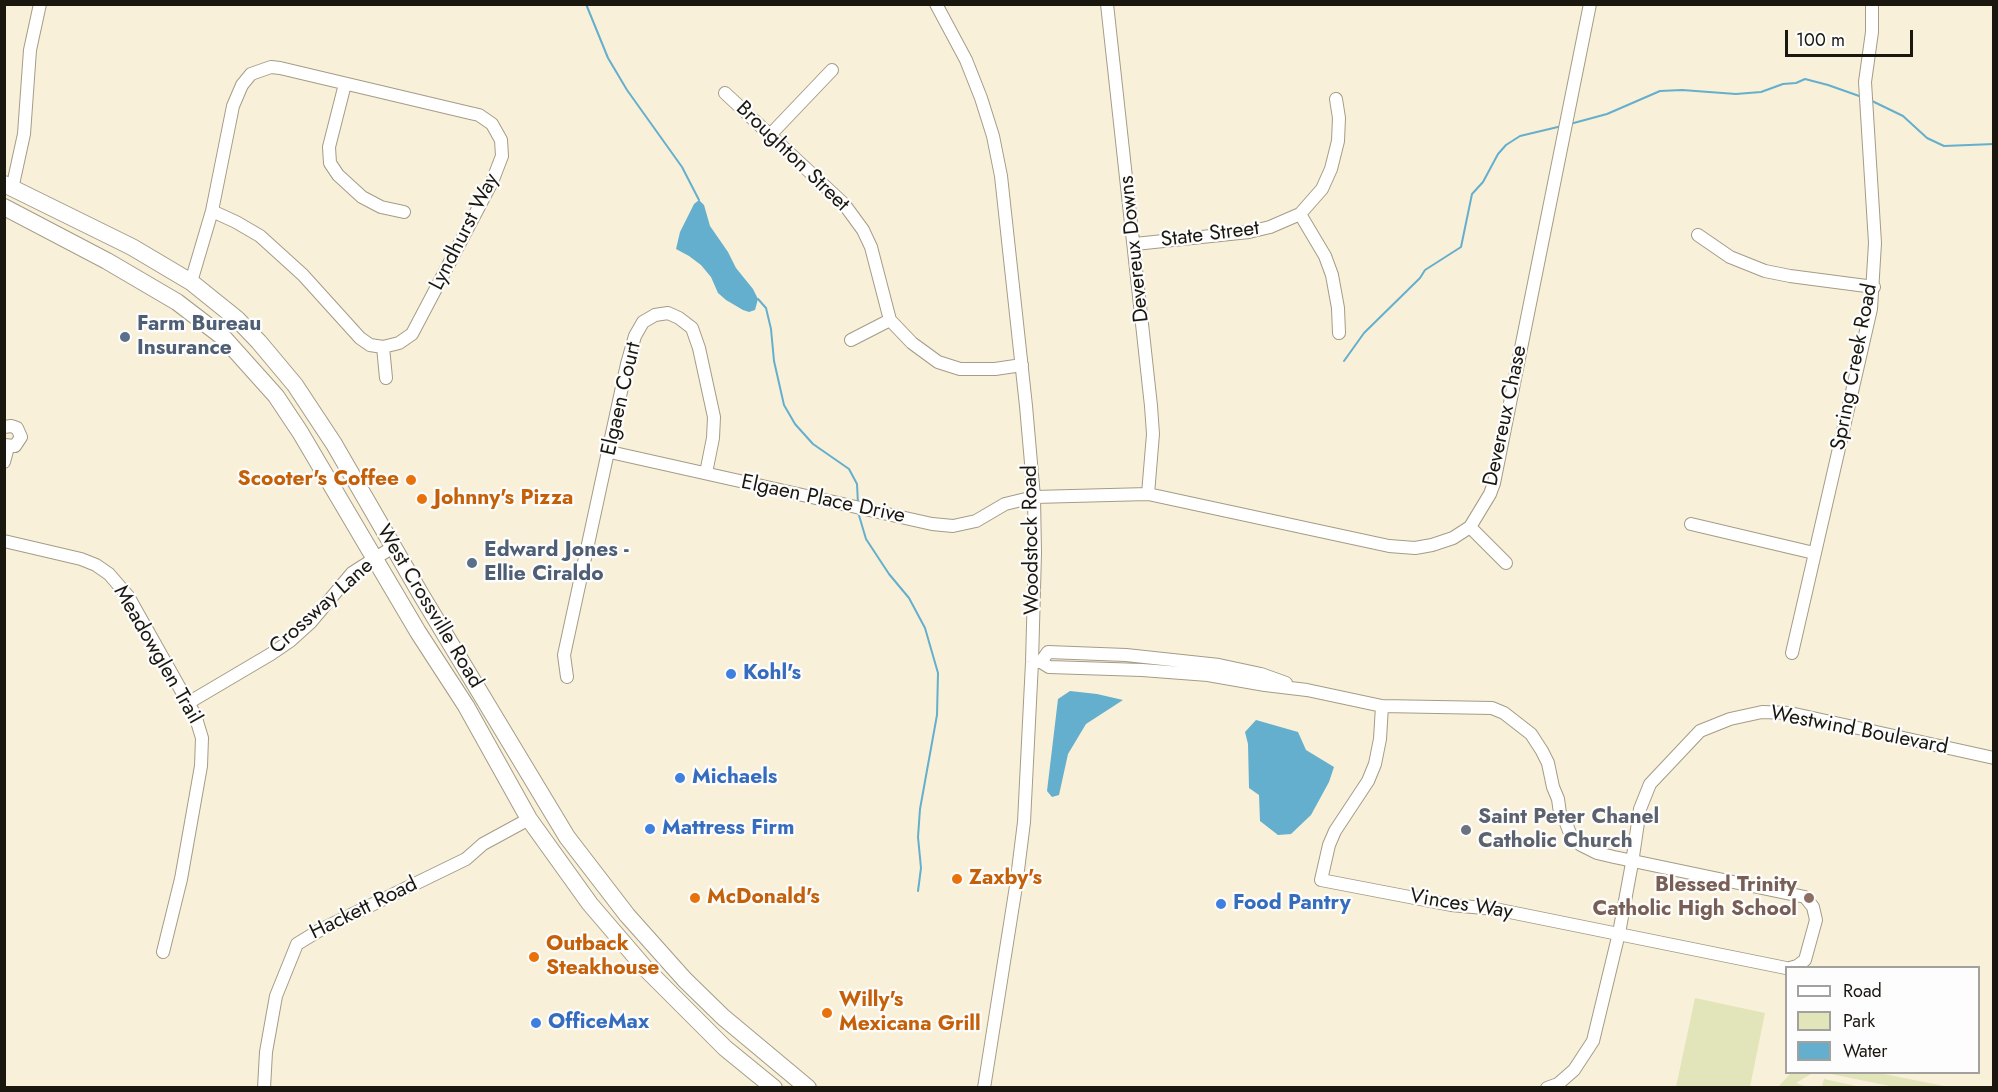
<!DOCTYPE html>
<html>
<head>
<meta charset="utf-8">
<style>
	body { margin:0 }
	#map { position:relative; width:1998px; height:1092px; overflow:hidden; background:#f9f0d9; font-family:Jost,sans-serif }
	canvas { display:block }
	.frame { position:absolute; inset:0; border:6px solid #1a170f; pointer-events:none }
	.legend { position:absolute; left:1785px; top:966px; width:195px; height:108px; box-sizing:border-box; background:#fdfdfd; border:2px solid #a2a19e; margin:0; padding:8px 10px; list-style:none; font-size:18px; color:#1a170f }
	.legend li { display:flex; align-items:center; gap:12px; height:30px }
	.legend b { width:30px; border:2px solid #a2a19e }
	.scale { position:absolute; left:1785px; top:30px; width:128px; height:27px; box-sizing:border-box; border:3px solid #1a170f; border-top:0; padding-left:8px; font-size:18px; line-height:21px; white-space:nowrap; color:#1a170f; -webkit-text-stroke:4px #fdfdfd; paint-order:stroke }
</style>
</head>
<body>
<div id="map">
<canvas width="1998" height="1092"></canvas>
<div class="frame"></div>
<ul class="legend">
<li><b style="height:8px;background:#fff"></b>Road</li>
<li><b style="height:16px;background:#e1e5b9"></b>Park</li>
<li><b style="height:16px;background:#64afcd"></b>Water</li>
</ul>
<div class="scale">100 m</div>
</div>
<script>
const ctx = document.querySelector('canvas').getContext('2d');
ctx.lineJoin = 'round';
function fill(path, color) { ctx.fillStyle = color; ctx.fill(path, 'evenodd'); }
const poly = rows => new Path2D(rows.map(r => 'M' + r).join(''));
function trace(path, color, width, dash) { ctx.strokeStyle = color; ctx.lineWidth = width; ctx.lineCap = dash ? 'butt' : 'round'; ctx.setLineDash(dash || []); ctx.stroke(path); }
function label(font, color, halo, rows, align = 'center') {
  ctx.font = font + ' Jost,sans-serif'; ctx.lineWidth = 4.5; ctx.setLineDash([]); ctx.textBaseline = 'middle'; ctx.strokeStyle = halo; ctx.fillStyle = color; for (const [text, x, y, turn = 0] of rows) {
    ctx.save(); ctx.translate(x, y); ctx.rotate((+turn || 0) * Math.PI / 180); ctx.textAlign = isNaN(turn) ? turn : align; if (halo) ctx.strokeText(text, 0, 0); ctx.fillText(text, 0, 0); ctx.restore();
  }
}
fill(poly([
	[1695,998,1765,1013,1750,1087,1676,1087],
	[1791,1073,1879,1073,1949,1087,1895,1087,1826,1073,1811,1074,1796,1083,1807,1087,1778,1087],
	[1824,1079,1861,1087,1822,1087]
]), '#e1e5b9');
fill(poly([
	[699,200,704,205,710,226,728,252,736,268,753,289,758,299,755,310,749,312,743,310,726,300,718,293,711,277,701,265,689,256,676,249,680,232,694,204],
	[1070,691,1097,694,1123,700,1086,724,1068,754,1059,795,1052,797,1047,791,1058,699],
	[1256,720,1298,732,1306,750,1334,767,1329,782,1311,815,1291,834,1278,835,1260,821,1259,795,1249,788,1248,744,1245,732]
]), '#64afcd');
trace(poly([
	[586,4,608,58,627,90,682,167,699,200],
	[1870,100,1903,116,1927,138,1944,146,1994,144],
	[1570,124,1607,114,1660,91,1682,90,1736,94,1761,92,1783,84,1796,83,1805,79,1828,85,1862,97],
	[758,299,766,308,771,329,774,361,784,405,795,424,813,444,849,469,857,484,858,504],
	[1344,361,1364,333,1420,278,1425,270,1461,247,1472,194,1483,182,1498,154,1506,145,1520,136,1562,126],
	[858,512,866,539,889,574,909,598,925,628,938,673,937,715,920,809,918,837,921,868,918,891]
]), '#64afcd', 2);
const minor = poly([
	[936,4,966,60,981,98,993,136,1001,176,1026,406,1034,497,1035,553,1032,662,1024,822,1016,886,984,1088],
	[1107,4,1151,406,1153,434,1148,494],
	[345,84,329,147,330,163,338,175,362,197,381,207,404,212],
	[725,93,844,204,863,230,871,247,890,320,912,343,938,362,960,369,995,369,1022,365],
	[771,134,832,70],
	[12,189,24,134,30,50,40,4],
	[1300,214,1325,256,1332,275,1338,308,1339,333],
	[1698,235,1730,257,1765,271,1790,276,1874,287],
	[1135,244,1249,232,1270,227,1300,214,1322,189,1331,169,1338,141,1339,118,1336,99],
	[191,282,212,211,233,106,242,85,251,74,271,67,280,68,470,113,479,115,492,124,501,140,502,156,492,182,412,334,399,343,383,347,370,345,360,338,303,275,260,236,236,222,212,211],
	[851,340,890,320],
	[383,347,386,378],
	[4,427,11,426,17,428,21,437,15,446,4,445],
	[610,452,932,524,953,526,976,521,1005,504,1034,497,1148,494,1389,546,1415,548,1432,545,1453,538,1470,527,1490,494,1494,483,1590,4],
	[4,462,8,447],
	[1691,524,1814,553],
	[1470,527,1506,563],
	[4,541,81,559,96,565,109,574,128,596,195,715,202,738,201,766,181,879,163,952],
	[1792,653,1871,309,1875,243,1865,82,1872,32,1872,4],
	[1032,662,1041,662,1049,667,1142,670,1208,675,1265,685,1307,690,1382,706,1492,708,1504,713,1531,734,1542,751,1548,763,1553,787,1558,799,1560,813,1566,823,1571,836,1581,845,1597,853,1614,857,1805,897,1813,907,1816,920,1805,960,1797,966,1790,968],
	[1041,662,1048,652,1126,655,1219,665,1261,674,1286,683],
	[567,677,564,655,627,364,635,336,643,322,655,315,668,313,679,318,692,328,699,348,714,417,713,438,706,473],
	[188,703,271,654,290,641,311,622,352,573,393,547],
	[1382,706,1380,739,1375,764,1368,781,1335,831,1329,845,1321,880,1451,905,1495,909,1786,968],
	[264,1088,266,1052,276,996,297,944,320,930,466,859,483,844,529,819],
	[1547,1088,1558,1084,1574,1070,1593,1041,1619,933,1632,863,1640,809,1650,784,1700,731,1730,719,1762,712,1790,713,1994,758]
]);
const major = poly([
	[4,184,132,247,191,282,237,319,259,342,295,385,334,444,420,593,567,837,627,915,685,980,723,1017,808,1088],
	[4,207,107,261,177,302,224,338,276,396,300,432,418,632,466,706,529,819,590,904,645,968,725,1048,774,1088]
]);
trace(minor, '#a49c87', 14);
trace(major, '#a49c87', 18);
trace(minor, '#fff', 12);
trace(major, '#fff', 16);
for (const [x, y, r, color] of [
	[125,337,6,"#5c6f8a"],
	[411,480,6,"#e8710a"],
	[422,499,6,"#e8710a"],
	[472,563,6,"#5c6f8a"],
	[731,674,6,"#3f7fe0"],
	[680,778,6,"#3f7fe0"],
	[650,829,6,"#3f7fe0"],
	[1466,830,6,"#6b7280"],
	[957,879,6,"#e8710a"],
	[695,898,6,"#e8710a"],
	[1809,898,6,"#8d6e63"],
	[1221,904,6,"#3f7fe0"],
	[534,957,6,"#e8710a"],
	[827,1013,6,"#e8710a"],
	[536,1023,6,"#3f7fe0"]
]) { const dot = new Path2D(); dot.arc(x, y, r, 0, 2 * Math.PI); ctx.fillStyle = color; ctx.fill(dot); trace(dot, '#fdfdfd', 2); }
label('21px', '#1a170f', '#fdfdfd', [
	["Broughton Street",792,157,44],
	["Lyndhurst Way",465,232,-63],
	["State Street",1210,235,-7],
	["Devereux Downs",1135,249,-96],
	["Spring Creek Road",1855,367,-79],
	["Elgaen Court",622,399,-77],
	["Devereux Chase",1506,416,-78],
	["Elgaen Place Drive",823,500,12],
	["Woodstock Road",1032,540,-91],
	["Crossway Lane",322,607,-42],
	["West Crossville Road",429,607,59],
	["Meadowglen Trail",157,655,60],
	["Westwind Boulevard",1859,731,11],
	["Vinces Way",1461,905,9],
	["Hackett Road",364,909,-26]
]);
label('bold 21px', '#4e5e75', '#fdfdfd', [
	["Farm Bureau",137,325],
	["Insurance",137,349],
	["Edward Jones -",484,551],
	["Ellie Ciraldo",484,575]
], 'left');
label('bold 21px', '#c56008', '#fdfdfd', [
	["Scooter's Coffee",399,480,"right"],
	["Johnny's Pizza",434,499],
	["Zaxby's",969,879],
	["McDonald's",707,898],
	["Outback",546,945],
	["Steakhouse",546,969],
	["Willy's",839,1001],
	["Mexicana Grill",839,1025]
], 'left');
label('bold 21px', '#366cbe', '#fdfdfd', [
	["Kohl's",743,674],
	["Michaels",692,778],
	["Mattress Firm",662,829],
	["Food Pantry",1233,904],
	["OfficeMax",548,1023]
], 'left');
label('bold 21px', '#5b616d', '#fdfdfd', [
	["Saint Peter Chanel",1478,818],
	["Catholic Church",1478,842]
], 'left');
label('bold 21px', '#785e54', '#fdfdfd', [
	["Blessed Trinity",1797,886],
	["Catholic High School",1797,910]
], 'right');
</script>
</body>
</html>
